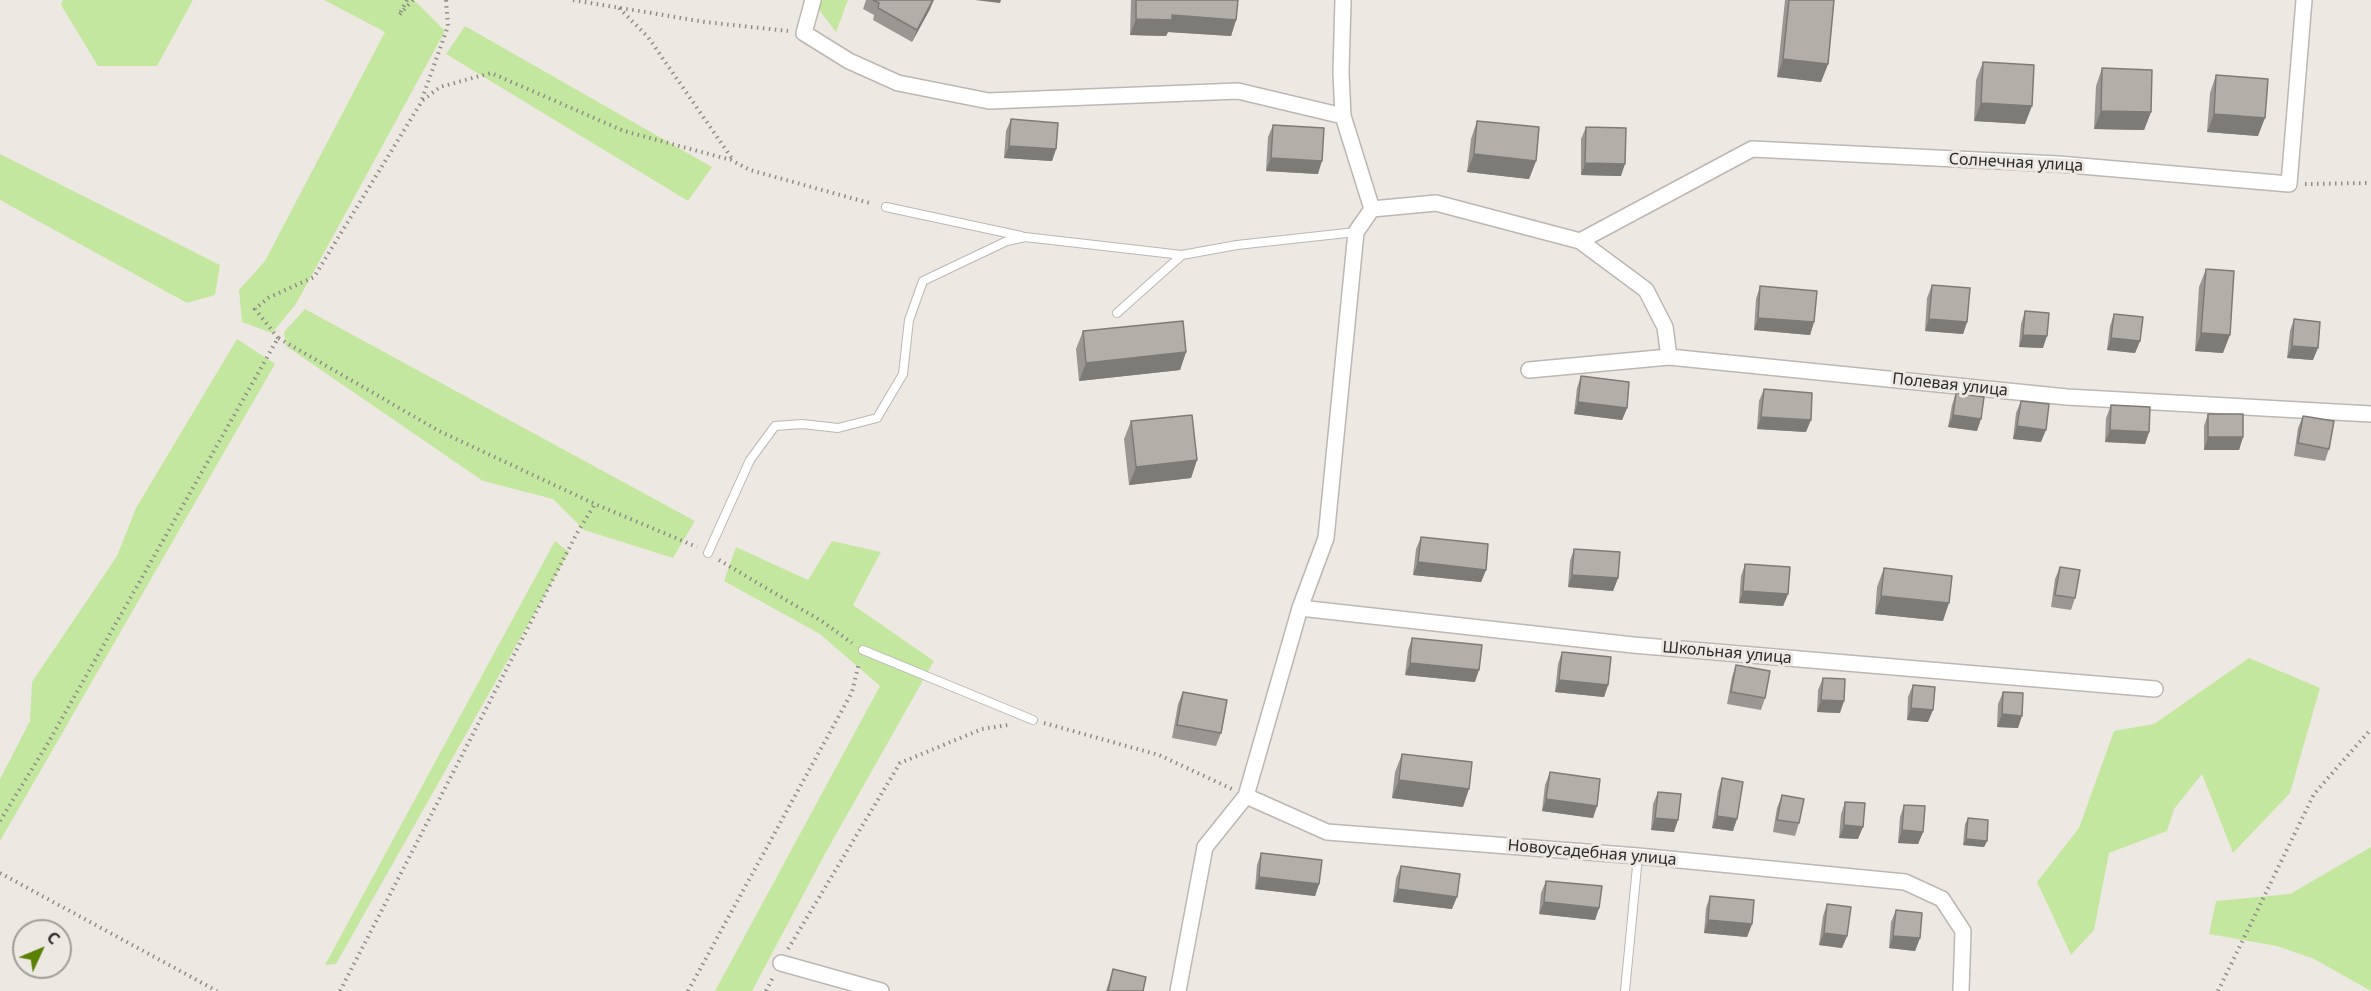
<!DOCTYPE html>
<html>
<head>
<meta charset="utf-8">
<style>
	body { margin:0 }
	#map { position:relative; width:2371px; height:991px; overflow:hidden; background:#eee8e3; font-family:"Noto Sans",sans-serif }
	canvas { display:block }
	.north { position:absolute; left:12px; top:919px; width:60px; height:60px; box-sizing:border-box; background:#eee8e3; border:2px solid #a19d99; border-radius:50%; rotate:46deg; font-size:16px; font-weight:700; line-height:24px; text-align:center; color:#2e2c2a }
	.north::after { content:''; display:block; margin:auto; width:21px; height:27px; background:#588105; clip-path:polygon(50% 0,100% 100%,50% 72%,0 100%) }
</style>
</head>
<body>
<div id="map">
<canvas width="2371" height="991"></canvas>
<div class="north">С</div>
</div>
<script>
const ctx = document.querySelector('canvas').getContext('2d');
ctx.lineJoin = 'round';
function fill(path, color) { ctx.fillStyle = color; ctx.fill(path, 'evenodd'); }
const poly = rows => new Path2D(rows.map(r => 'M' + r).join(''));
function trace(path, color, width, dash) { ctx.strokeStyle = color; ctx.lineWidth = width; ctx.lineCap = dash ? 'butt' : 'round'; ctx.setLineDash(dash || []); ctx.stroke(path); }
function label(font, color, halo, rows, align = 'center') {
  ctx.font = font + ' "Noto Sans",sans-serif'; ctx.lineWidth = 6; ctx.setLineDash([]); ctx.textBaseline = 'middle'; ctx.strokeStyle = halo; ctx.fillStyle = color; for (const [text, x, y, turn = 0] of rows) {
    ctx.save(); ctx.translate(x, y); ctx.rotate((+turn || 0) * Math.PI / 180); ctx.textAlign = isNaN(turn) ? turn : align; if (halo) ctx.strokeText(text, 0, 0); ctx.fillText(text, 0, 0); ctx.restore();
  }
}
fill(poly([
	[63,0,193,0,157,66,98,66,61,5],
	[324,0,414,0,445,31,296,304,272,333,242,322,239,290,265,261,385,32],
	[812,0,848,0,836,32,820,11],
	[465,26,712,167,688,201,446,54],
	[0,154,220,265,215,295,187,303,0,200],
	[305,309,695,521,673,558,584,530,553,499,483,481,286,346,284,332],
	[237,339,275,364,0,841,0,779,30,721,32,682,117,556,136,508],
	[555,541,569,552,336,964,325,965],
	[832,541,881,552,853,605,934,661,826,852,752,991,715,991,880,686,820,634,724,581,736,547,808,580],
	[2249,658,2320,688,2290,793,2233,853,2202,774,2174,809,2167,831,2109,853,2094,930,2071,955,2037,882,2079,828,2114,731,2154,724],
	[2371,847,2371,991,2314,959,2277,946,2209,934,2216,901,2290,894]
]), '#c4e7a0');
const lane = poly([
	[886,207,1021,236],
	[1117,313,1182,255,1237,245,1356,232],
	[708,553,750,460,775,426,802,424,838,428,877,418,903,374,909,320,923,281,1007,241,1025,237,1182,255],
	[863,650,1033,720],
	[1625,991,1638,856]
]);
const street = poly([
	[813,0,804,33,849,61,898,83,989,101,1238,91,1343,116],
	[1343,0,1341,73,1343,116,1372,209],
	[1372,209,1436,203,1580,241,1646,290,1665,327,1669,357],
	[1580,241,1752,149,2058,164,2289,184,2304,0],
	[1529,370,1669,357,2067,397,2371,414],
	[1300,608,1633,645,2155,689],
	[1246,796,1327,832,1638,856,1905,882,1942,899,1963,931,1961,991],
	[781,963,881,991],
	[1178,991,1205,847,1246,796,1300,608,1326,538,1356,232,1372,209]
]);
trace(lane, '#bcb7b2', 10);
trace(street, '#bcb7b2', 18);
trace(poly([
	[407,0,399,15,413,0],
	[573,0,705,22,788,31],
	[619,8,648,37,733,160],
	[422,99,448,26,446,0],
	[2305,184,2371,183],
	[278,338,255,309,268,298,314,277,422,101,440,87,491,73,624,131,731,160,750,170,873,204],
	[719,560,823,622,852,643],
	[1044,723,1159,755,1232,789],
	[0,821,48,743,278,338,439,431,595,504,697,547],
	[0,873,217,991],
	[788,949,900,763,982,729,1008,725],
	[340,991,577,533,595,504],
	[688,991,852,692,859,663],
	[766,991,773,977],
	[2218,991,2314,794,2371,729]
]), '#908c88', 4, [1.5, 4.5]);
trace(lane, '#fff', 8);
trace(street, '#fff', 15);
fill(poly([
	[866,0,934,0,930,9,912,42,873,20,874,15,863,9],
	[1131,0,1238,0,1236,20,1231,36,1168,32,1166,36,1130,35],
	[1785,0,1834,0,1828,64,1821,82,1777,77],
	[1983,62,2025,124,1974,121,1976,80],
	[2102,68,2151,112,2144,130,2094,129,2096,86],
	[2216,75,2258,136,2207,132,2210,93],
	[1011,119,1056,149,1052,161,1004,158,1006,131],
	[1477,121,1536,161,1529,179,1467,172,1471,139],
	[1273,125,1318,174,1266,171,1268,137],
	[1586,127,1621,176,1581,175,1581,139],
	[2206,269,2223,353,2195,351,2199,287],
	[1932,285,1967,322,1963,334,1925,331,1927,298],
	[1760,286,1814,322,1810,335,1754,330,1756,299],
	[2025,311,2043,348,2019,347,2021,324],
	[2114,314,2140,341,2135,353,2107,350,2110,326],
	[2294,319,2313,360,2287,358,2290,331],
	[1083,331,1186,352,1180,370,1079,381,1076,349],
	[1581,376,1627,408,1622,420,1574,414,1577,388],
	[1764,389,1806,432,1757,429,1759,401],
	[1956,393,1977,431,1948,427,1952,405],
	[2021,401,2041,442,2013,439,2016,413],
	[2111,405,2149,432,2145,444,2105,442,2106,418],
	[2208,414,2243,437,2239,450,2204,450,2204,426],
	[2303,416,2329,449,2325,461,2294,456,2298,428],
	[1131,421,1197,460,1191,478,1129,485,1124,439],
	[1421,537,1486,570,1481,582,1413,575,1416,549],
	[1574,549,1618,578,1613,591,1568,587,1570,561],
	[1745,564,1788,594,1783,606,1739,603,1741,576],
	[2060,567,2075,598,2071,610,2051,607,2055,579],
	[1884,568,1943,621,1875,614,1877,587],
	[1412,638,1475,682,1405,675,1408,650],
	[1562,652,1608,685,1604,697,1555,692,1558,664],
	[1736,665,1765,698,1761,710,1727,704,1732,677],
	[1823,678,1840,713,1817,712,1818,690],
	[1913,685,1928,722,1907,720,1908,697],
	[1183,692,1221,733,1216,746,1172,738,1178,704],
	[2003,692,2018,728,1997,727,1998,704],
	[1402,754,1463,807,1392,798,1395,772],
	[1550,772,1597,806,1593,818,1542,811,1545,785],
	[1722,778,1733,831,1712,828,1718,791],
	[1658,792,1674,832,1651,830,1653,804],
	[1782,795,1799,823,1795,836,1773,832,1777,808],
	[1845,802,1858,839,1839,838,1841,814],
	[1904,805,1923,832,1918,844,1898,843,1900,817],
	[1968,818,1987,841,1984,847,1963,845,1965,824],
	[1261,853,1319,884,1315,896,1255,889,1257,865],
	[1401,866,1452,909,1393,902,1396,878],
	[1546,881,1599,908,1595,920,1539,914,1541,893],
	[1710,896,1752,924,1747,937,1704,933,1706,908],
	[1827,904,1847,936,1842,948,1819,945,1823,916],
	[1896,910,1920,938,1915,951,1889,948,1891,922],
	[1113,969,1143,991,1106,991]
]), '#9b9691');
fill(poly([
	[933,0,930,9,912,42,917,30],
	[975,0,1001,0,1000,3],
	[1172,15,1236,20,1231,36,1168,32,1166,36,1130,35,1136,19],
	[1783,59,1828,64,1821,82,1777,77],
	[1981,103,2032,106,2025,124,1974,121],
	[2101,111,2151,112,2144,130,2094,129],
	[2214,114,2265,118,2258,136,2207,132],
	[1009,146,1056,149,1052,161,1004,158],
	[1474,154,1536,161,1529,179,1467,172],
	[1271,158,1322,161,1318,174,1266,171],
	[1585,163,1625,164,1621,176,1581,175],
	[1758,318,1814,322,1810,335,1754,330],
	[1929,319,1967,322,1963,334,1925,331],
	[2201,333,2230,335,2223,353,2195,351],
	[2023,335,2047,336,2043,348,2019,347],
	[2111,338,2140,341,2135,353,2107,350],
	[2292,346,2318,348,2313,360,2287,358],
	[1186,352,1180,370,1079,381,1086,363],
	[1578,402,1627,408,1622,420,1574,414],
	[1953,415,1981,419,1977,431,1948,427],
	[1761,417,1811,420,1806,432,1757,429],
	[2017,426,2046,430,2041,442,2013,439],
	[2110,430,2149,432,2145,444,2105,442],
	[2208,437,2243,437,2239,450,2204,450],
	[1197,460,1191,478,1129,485,1136,467],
	[1418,562,1486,570,1481,582,1413,575],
	[1572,575,1618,578,1613,591,1568,587],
	[1743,591,1788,594,1783,606,1739,603],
	[1881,596,1949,603,1943,621,1875,614],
	[1410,663,1479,670,1475,682,1405,675],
	[1559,680,1608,685,1604,697,1555,692],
	[1821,700,1844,701,1840,713,1817,712],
	[1911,708,1933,710,1928,722,1907,720],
	[2002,714,2022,716,2018,728,1997,727],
	[1399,780,1469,789,1463,807,1392,798],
	[1546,799,1597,806,1593,818,1542,811],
	[1717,816,1737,819,1733,831,1712,828],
	[1655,818,1678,820,1674,832,1651,830],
	[1844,825,1863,827,1858,839,1839,838],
	[1902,830,1923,832,1918,844,1898,843],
	[1966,839,1987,841,1984,847,1963,845],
	[1259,877,1319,884,1315,896,1255,889],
	[1398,889,1457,897,1452,909,1393,902],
	[1544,902,1599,908,1595,920,1539,914],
	[1708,920,1752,924,1747,937,1704,933],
	[1824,933,1847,936,1842,948,1819,945],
	[1893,936,1920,938,1915,951,1889,948]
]), '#7e7a76');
const building = poly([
	[873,0,933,0,917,30,878,8,879,3,873,0],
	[1136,0,1238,0,1236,20,1172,15,1172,20,1136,19,1136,0],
	[1789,0,1834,0,1828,64,1783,59,1789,0],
	[1983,62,2034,65,2032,106,1981,103,1983,62],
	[2102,68,2152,70,2151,112,2101,111,2102,68],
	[2216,75,2268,79,2265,118,2214,114,2216,75],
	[1011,119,1058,123,1056,149,1009,146,1011,119],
	[1477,121,1539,127,1536,161,1474,154,1477,121],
	[1273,125,1324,128,1322,161,1271,158,1273,125],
	[1586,127,1626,128,1625,164,1585,163,1586,127],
	[2206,269,2234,271,2230,335,2201,333,2206,269],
	[1932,285,1970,288,1967,322,1929,319,1932,285],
	[1760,286,1817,291,1814,322,1758,318,1760,286],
	[2025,311,2049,313,2047,336,2023,335,2025,311],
	[2114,314,2143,317,2140,341,2111,338,2114,314],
	[2294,319,2320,322,2318,348,2292,346,2294,319],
	[1183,321,1186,352,1086,363,1083,331,1183,321],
	[1581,376,1629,382,1627,408,1578,402,1581,376],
	[1764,389,1812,393,1811,420,1761,417,1764,389],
	[1956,393,1984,397,1981,419,1953,415,1956,393],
	[2021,401,2049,404,2046,430,2017,426,2021,401],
	[2111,405,2150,407,2149,432,2110,430,2111,405],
	[2208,414,2243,414,2243,437,2208,437,2208,414],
	[1192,415,1197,460,1136,467,1131,421,1192,415],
	[2303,416,2334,421,2329,449,2298,443,2303,416],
	[1421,537,1488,544,1486,570,1418,562,1421,537],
	[1574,549,1620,552,1618,578,1572,575,1574,549],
	[1745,564,1790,567,1788,594,1743,591,1745,564],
	[2060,567,2080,570,2075,598,2055,595,2060,567],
	[1884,568,1952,576,1949,603,1881,596,1884,568],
	[1412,638,1482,645,1479,670,1410,663,1412,638],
	[1562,652,1611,657,1608,685,1559,680,1562,652],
	[1736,665,1770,671,1765,698,1731,692,1736,665],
	[1823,678,1845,679,1844,701,1821,700,1823,678],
	[1913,685,1935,687,1933,710,1911,708,1913,685],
	[1183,692,1227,700,1221,733,1177,725,1183,692],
	[2003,692,2023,693,2022,716,2002,714,2003,692],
	[1402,754,1472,762,1469,789,1399,780,1402,754],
	[1550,772,1600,779,1597,806,1546,799,1550,772],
	[1722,778,1743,782,1737,819,1717,816,1722,778],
	[1658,792,1681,794,1678,820,1655,818,1658,792],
	[1782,795,1804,799,1799,823,1777,820,1782,795],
	[1845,802,1865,803,1863,827,1844,825,1845,802],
	[1904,805,1925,806,1923,832,1902,830,1904,805],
	[1968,818,1988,820,1987,841,1966,839,1968,818],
	[1261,853,1322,860,1319,884,1259,877,1261,853],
	[1401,866,1460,874,1457,897,1398,889,1401,866],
	[1546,881,1602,886,1599,908,1544,902,1546,881],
	[1710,896,1754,900,1752,924,1708,920,1710,896],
	[1827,904,1851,907,1847,936,1824,933,1827,904],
	[1896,910,1922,913,1920,938,1893,936,1896,910],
	[1113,969,1146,977,1143,991,1108,991,1113,969]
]);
fill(building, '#b4aea9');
trace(building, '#7e7a76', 1.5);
label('16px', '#2e2c2a', '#eee8e3', [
	["Солнечная улица",2016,163,3],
	["Полевая улица",1950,385,6],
	["Школьная улица",1727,653,5],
	["Новоусадебная улица",1592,853,5]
]);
</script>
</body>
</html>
